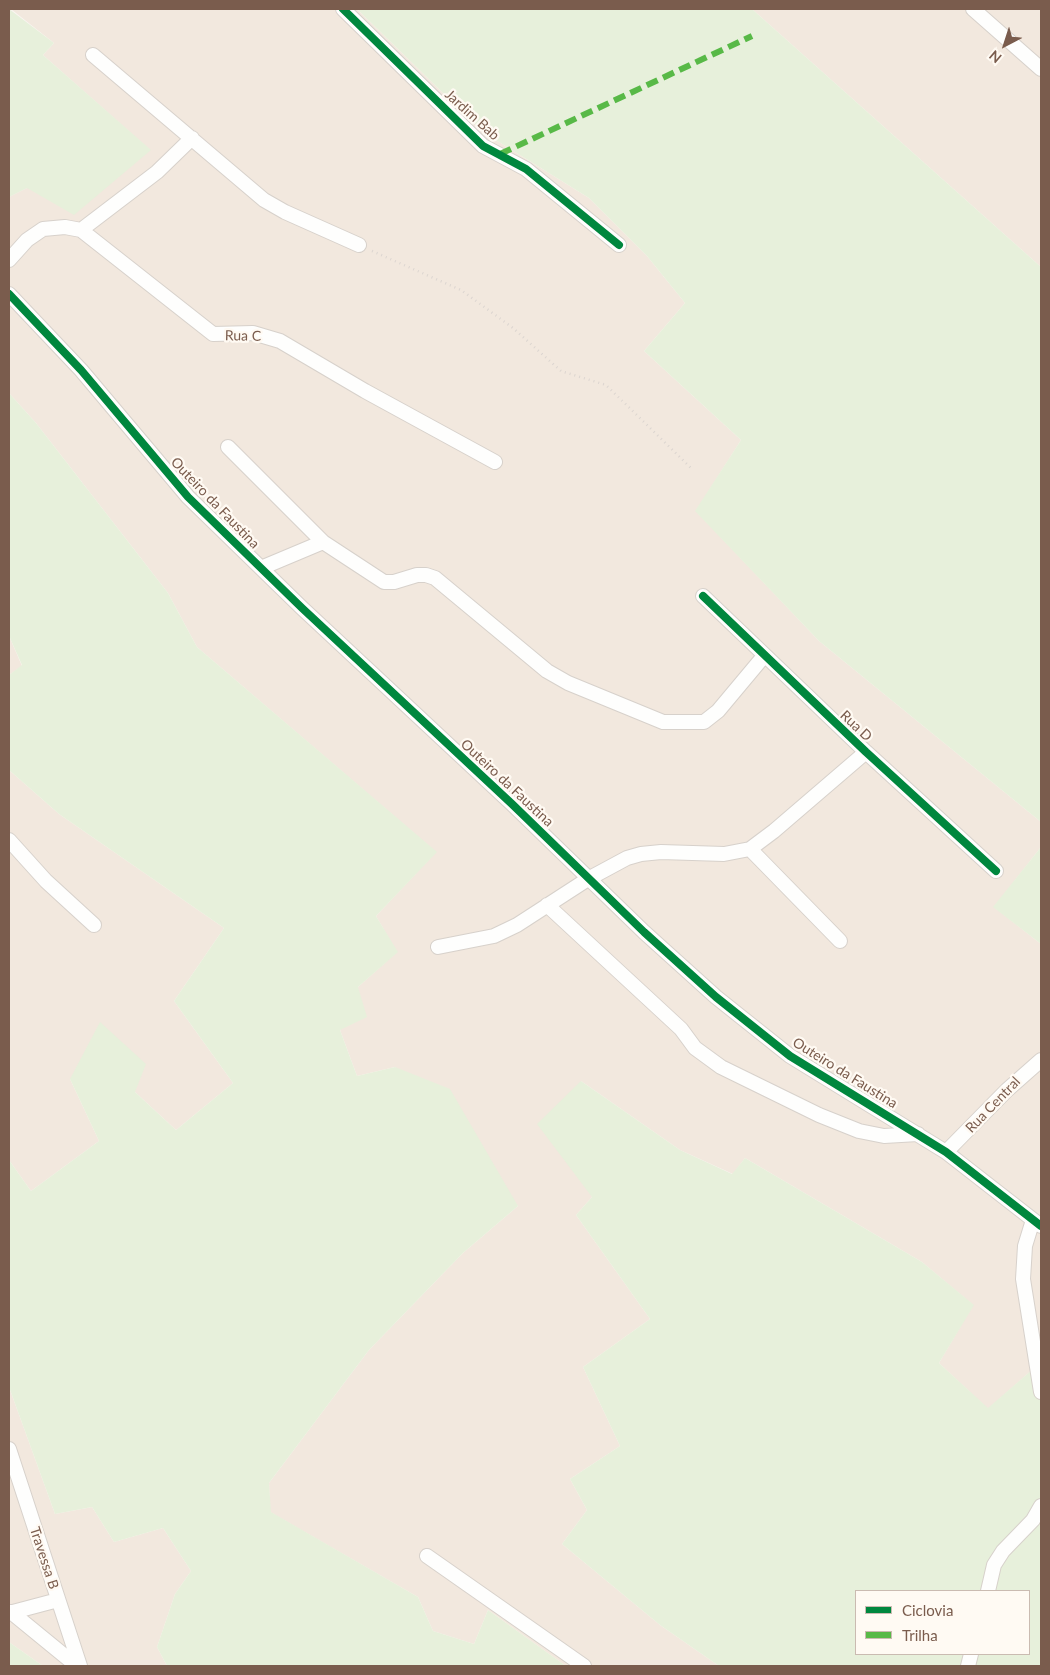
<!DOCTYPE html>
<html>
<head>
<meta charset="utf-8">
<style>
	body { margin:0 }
	#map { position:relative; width:1050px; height:1675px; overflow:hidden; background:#f9f5f0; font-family:Lato,sans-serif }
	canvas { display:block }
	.frame { position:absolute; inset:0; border:10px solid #7a5c4d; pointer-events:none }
	.legend { position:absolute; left:855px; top:1590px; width:175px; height:65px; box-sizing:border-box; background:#fffaf3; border:1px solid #cabbb1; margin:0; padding:6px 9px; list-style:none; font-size:15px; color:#7a5c4d }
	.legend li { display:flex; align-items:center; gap:10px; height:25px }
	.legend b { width:25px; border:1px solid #cabbb1 }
	.north { position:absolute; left:980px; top:20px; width:50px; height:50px; -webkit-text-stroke:4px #fffaf3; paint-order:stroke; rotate:220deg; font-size:14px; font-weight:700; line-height:20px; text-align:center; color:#7a5c4d }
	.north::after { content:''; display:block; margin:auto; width:18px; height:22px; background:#7a5c4d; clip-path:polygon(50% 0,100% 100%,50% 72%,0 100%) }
</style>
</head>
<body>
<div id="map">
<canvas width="1050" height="1675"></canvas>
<div class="frame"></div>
<ul class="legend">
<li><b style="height:6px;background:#00873e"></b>Ciclovia</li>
<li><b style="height:6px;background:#58b947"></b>Trilha</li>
</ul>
<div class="north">N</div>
</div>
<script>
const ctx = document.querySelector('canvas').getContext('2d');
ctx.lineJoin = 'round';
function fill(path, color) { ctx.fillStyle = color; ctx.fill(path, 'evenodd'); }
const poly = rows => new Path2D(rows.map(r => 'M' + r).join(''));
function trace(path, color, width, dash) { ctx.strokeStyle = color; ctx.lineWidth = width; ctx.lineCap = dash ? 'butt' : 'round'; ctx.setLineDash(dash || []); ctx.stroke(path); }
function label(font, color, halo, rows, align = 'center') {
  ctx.font = font + ' Lato,sans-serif'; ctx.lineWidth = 4.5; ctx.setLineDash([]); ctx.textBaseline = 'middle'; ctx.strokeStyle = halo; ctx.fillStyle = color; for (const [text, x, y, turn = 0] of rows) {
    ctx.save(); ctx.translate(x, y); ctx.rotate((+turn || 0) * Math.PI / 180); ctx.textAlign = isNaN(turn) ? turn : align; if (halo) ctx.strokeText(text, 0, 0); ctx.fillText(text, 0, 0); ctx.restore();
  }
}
fill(poly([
	[11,9,357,9,483,132,589,198,647,256,685,303,644,351,741,440,696,511,819,641,1041,822,1041,847,994,907,1041,944,1041,1362,988,1409,939,1363,973,1305,922,1262,745,1158,733,1174,680,1150,581,1081,592,1197,576,1215,650,1319,583,1367,620,1446,570,1479,587,1510,562,1544,660,1625,719,1666,566,1666,488,1610,474,1644,433,1631,418,1597,270,1512,269,1483,369,1350,463,1253,518,1206,395,1067,357,1076,340,1030,358,987,397,952,376,916,436,852,197,647,168,593,36,423,9,393,9,197,27,188,150,150,43,55,54,43],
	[752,9,1041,9,1041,267],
	[9,636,22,666,9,675],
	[9,770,59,814,224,928,174,1001,233,1083,176,1130,135,1092,70,1079,99,1141,31,1191,9,1160],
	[9,1387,55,1514,92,1507,114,1542,163,1528,191,1571,175,1594,157,1647,167,1666,43,1666,9,1642]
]), '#f2e8de');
fill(poly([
	[9,9,54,43,43,55,151,150,74,215,27,188,9,197],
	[357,9,752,9,1041,267,1041,822,819,641,695,511,741,440,644,351,685,303,647,256,589,198,483,132],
	[9,393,36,423,168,593,197,647,437,852,376,916,398,952,358,987,367,1017,340,1030,357,1076,395,1067,450,1089,518,1206,463,1253,369,1350,269,1483,271,1512,418,1597,433,1631,474,1644,488,1610,566,1666,167,1666,157,1647,175,1594,191,1571,163,1528,114,1542,92,1507,55,1514,9,1387,9,1160,31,1191,99,1141,70,1079,100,1022,146,1064,135,1092,176,1130,233,1083,174,1001,224,928,59,814,9,770,9,675,22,665,9,636],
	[1041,847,1041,944,993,907],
	[581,1081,680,1150,732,1174,745,1158,922,1262,974,1305,939,1363,988,1408,1041,1362,1041,1666,719,1666,660,1625,562,1544,587,1510,570,1479,620,1446,583,1367,650,1319,576,1215,592,1197,537,1124],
	[856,1591,1029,1591,1029,1654,856,1654],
	[9,1642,43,1666,9,1666]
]), '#e7f0db');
const street = poly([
	[343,9,483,146,526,169,619,245],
	[973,9,1041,69],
	[93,55,264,200,285,212,359,245],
	[81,230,157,172,192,138],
	[9,260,27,240,43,229,65,227,81,230,213,334,253,333,280,341,365,391,495,462],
	[9,294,81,370,188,497,302,608,512,804,644,932,716,997,790,1056,946,1152,1041,1226],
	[228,447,323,542],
	[261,568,323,542,384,582,394,582,417,575,426,575,435,578,547,671,568,683,663,722,704,722,718,711,764,656],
	[703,596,866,752,996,871],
	[9,840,46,881,94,925],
	[750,849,840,941],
	[547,905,681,1029,695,1048,721,1067,819,1115,859,1131,884,1136,918,1134],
	[438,947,494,936,517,925,588,879,627,858,641,854,661,852,724,854,750,849,774,831,866,752],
	[946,1152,1007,1090,1041,1060],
	[1033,1220,1025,1246,1023,1279,1041,1392],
	[9,1449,80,1666],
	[427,1556,584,1666],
	[988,1591,994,1565,1003,1551,1033,1520,1041,1506],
	[11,1612,77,1666],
	[9,1613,58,1600],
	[968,1666,971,1654]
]);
trace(street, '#d7d1cb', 16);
trace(poly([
	[372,251,461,290,513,328,561,371,606,385,693,470]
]), '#dcd5d0', 2.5, [1, 4]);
trace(street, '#fefefd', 14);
trace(poly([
	[500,154,752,36]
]), '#58b947', 6, [12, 6]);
trace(poly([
	[343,9,483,146,526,169,619,245],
	[9,294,81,370,188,497,302,608,512,804,644,932,716,997,790,1056,946,1152,1041,1226],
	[703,596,866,752,996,871]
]), '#00873e', 8);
label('14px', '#7a5c4d', '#fffaf3', [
	["Jardim Bab",472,115,42],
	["Rua C",243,336,1],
	["Outeiro da Faustina",215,503,46],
	["Rua D",856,726,43],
	["Outeiro da Faustina",507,783,43],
	["Outeiro da Faustina",845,1073,32],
	["Rua Central",993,1105,-46],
	["Travessa B",44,1558,72]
]);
</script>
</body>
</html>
